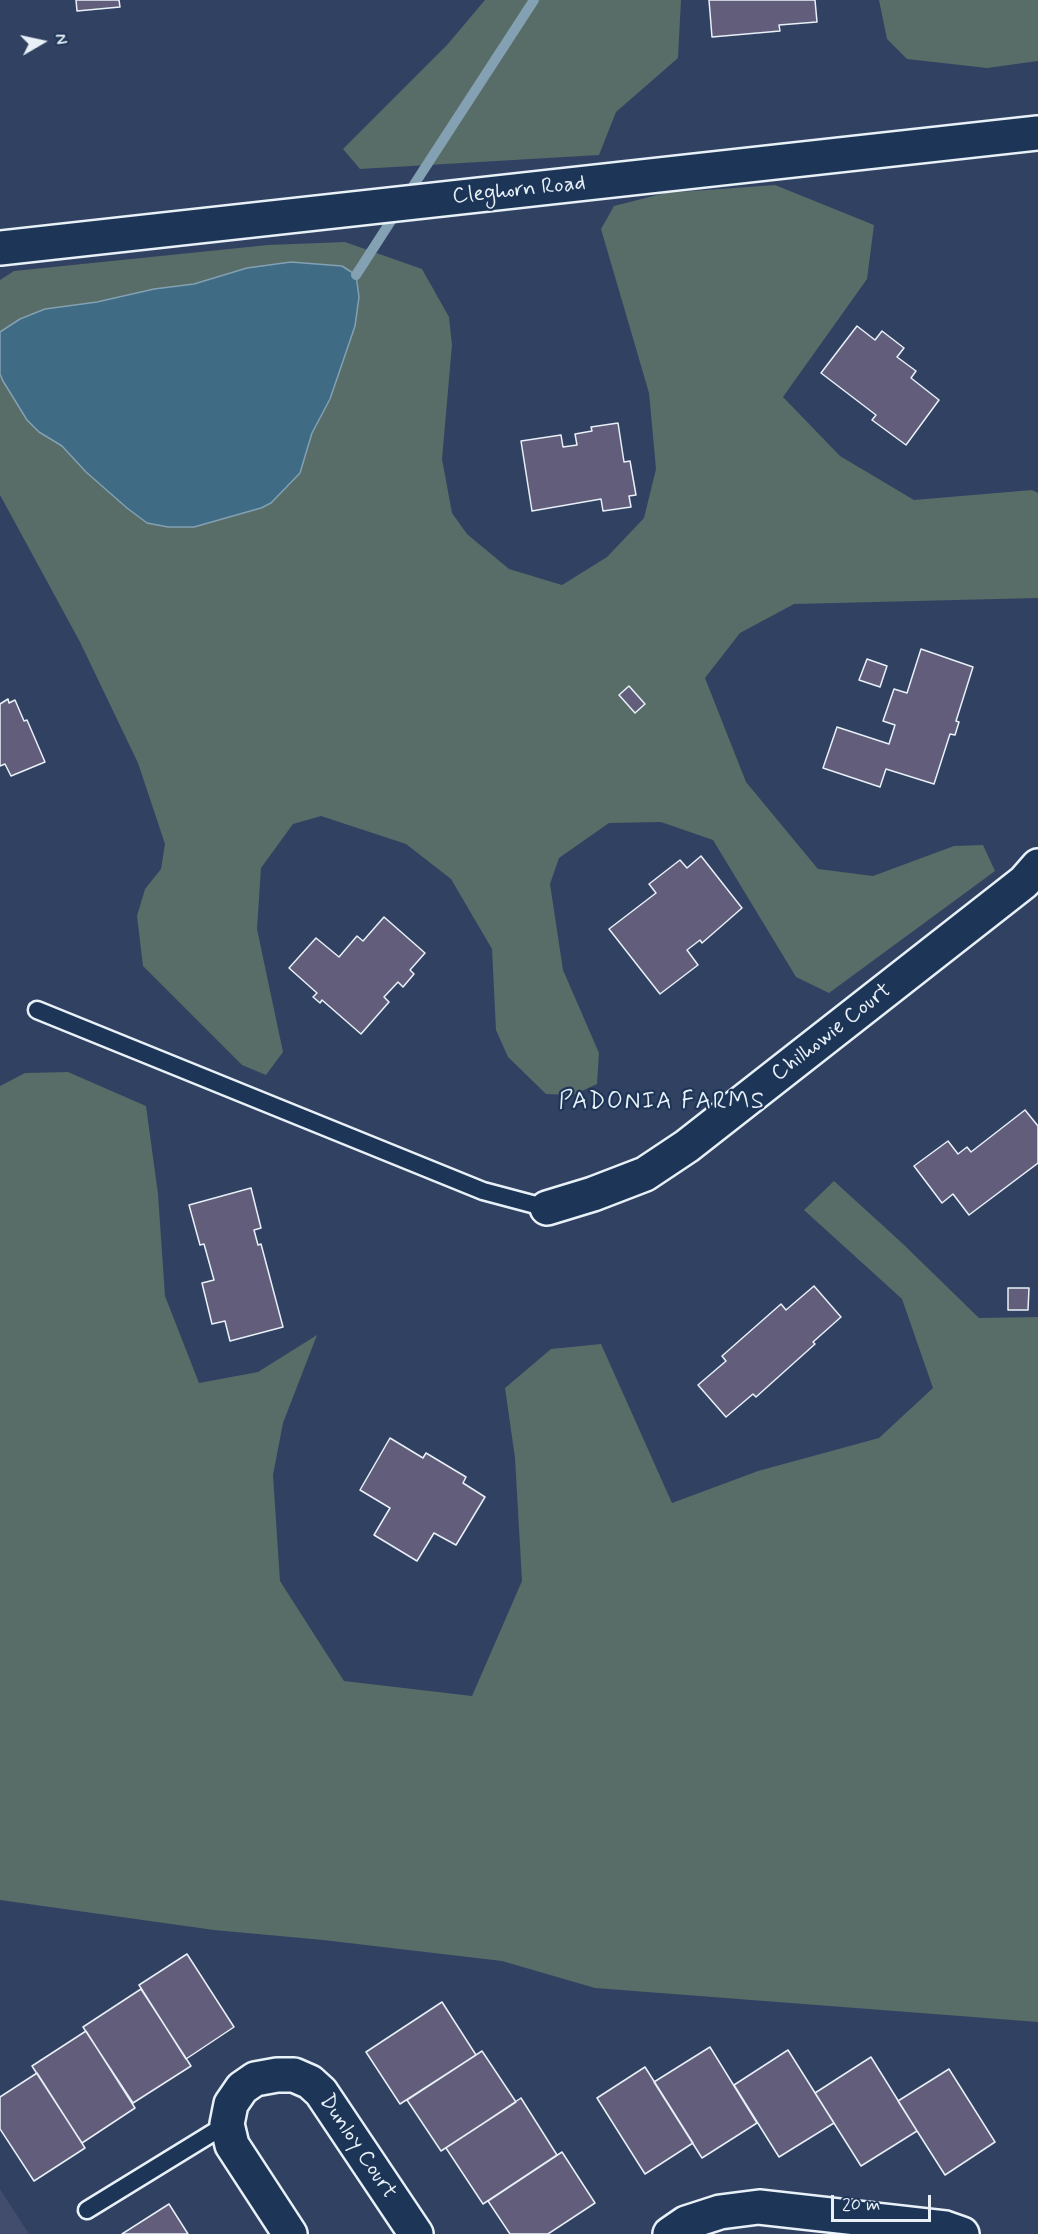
<!DOCTYPE html>
<html>
<head>
<meta charset="utf-8">
<style>
	body { margin:0 }
	#map { position:relative; width:1038px; height:2234px; overflow:hidden; background:#314162; font-family:Mynerve,sans-serif }
	canvas { display:block }
	.north { position:absolute; left:12px; top:12px; width:60px; height:60px; -webkit-text-stroke:4px #1d3557; paint-order:stroke; rotate:81deg; font-size:16px; font-weight:700; line-height:24px; text-align:center; color:#e8f1f8 }
	.north::after { content:''; display:block; margin:auto; width:21px; height:27px; background:#e8f1f8; clip-path:polygon(50% 0,100% 100%,50% 72%,0 100%) }
	.scale { position:absolute; left:831px; top:2195px; width:100px; height:27px; box-sizing:border-box; border:3px solid #e8f1f8; border-top:0; padding-left:8px; font-size:18px; line-height:21px; white-space:nowrap; color:#e8f1f8; -webkit-text-stroke:4px #1d3557; paint-order:stroke }
</style>
</head>
<body>
<div id="map">
<canvas width="1038" height="2234"></canvas>
<div class="north">N</div>
<div class="scale">20 m</div>
</div>
<script>
const ctx = document.querySelector('canvas').getContext('2d');
ctx.lineJoin = 'round';
function fill(path, color) { ctx.fillStyle = color; ctx.fill(path, 'evenodd'); }
const poly = rows => new Path2D(rows.map(r => 'M' + r).join(''));
function trace(path, color, width, dash) { ctx.strokeStyle = color; ctx.lineWidth = width; ctx.lineCap = dash ? 'butt' : 'round'; ctx.setLineDash(dash || []); ctx.stroke(path); }
function label(font, color, halo, rows, align = 'center') {
  ctx.font = font + ' Mynerve,sans-serif'; ctx.lineWidth = 4.5; ctx.setLineDash([]); ctx.textBaseline = 'middle'; ctx.strokeStyle = halo; ctx.fillStyle = color; for (const [text, x, y, turn = 0] of rows) {
    ctx.save(); ctx.translate(x, y); ctx.rotate((+turn || 0) * Math.PI / 180); ctx.textAlign = isNaN(turn) ? turn : align; if (halo) ctx.strokeText(text, 0, 0); ctx.fillText(text, 0, 0); ctx.restore();
  }
}
fill(poly([
	[0,2189,29,2234,0,2234]
]), '#424c6d');
fill(poly([
	[485,0,681,0,678,58,616,112,599,155,360,169,343,149,447,45],
	[879,0,1038,0,1038,61,987,68,907,59,887,39],
	[775,185,874,225,867,279,783,397,840,456,914,500,1032,490,1038,493,1038,598,794,604,740,633,705,678,746,782,818,869,873,876,954,846,983,845,995,871,829,993,796,977,713,840,661,822,609,823,559,858,550,884,563,970,599,1053,597,1084,573,1095,546,1094,508,1057,496,1030,492,949,451,879,406,844,321,816,293,824,261,868,257,929,283,1052,266,1075,242,1065,143,966,137,916,145,889,161,869,165,844,138,763,80,642,0,495,0,374,27,420,39,432,62,446,86,472,127,508,194,527,261,508,300,473,312,433,330,399,355,326,342,266,291,262,247,268,194,284,154,289,97,302,45,309,20,319,0,332,0,280,14,271,268,245,345,242,422,269,449,317,452,345,442,459,452,513,467,534,509,569,562,585,607,557,644,518,656,469,649,393,601,229,614,206,665,193],
	[68,1072,146,1106,158,1194,165,1296,199,1383,258,1372,317,1335,283,1423,273,1475,280,1581,344,1681,472,1696,522,1581,515,1458,505,1388,551,1349,601,1344,672,1503,758,1471,879,1438,933,1388,902,1299,804,1210,834,1181,902,1243,979,1318,1038,1317,1038,2022,595,1988,502,1961,323,1940,214,1930,0,1900,0,1086,25,1073]
]), '#586c68');
const water = poly([
	[291,262,342,266,356,275,359,297,355,326,330,399,312,433,300,473,271,503,261,508,194,527,168,527,147,523,127,508,86,472,62,446,39,432,27,420,3,381,0,374,0,332,20,319,45,309,97,302,154,289,194,284,247,268,291,262]
]);
fill(water, '#3f6b84');
trace(water, '#83a1b2', 1.5);
trace(poly([
	[406,197,534,0],
	[356,275,398,210]
]), '#83a1b2', 10);
const building = poly([
	[76,0,119,0,120,7,77,11,76,0],
	[709,0,815,0,817,22,779,25,780,31,712,37,709,0],
	[857,326,875,340,882,331,904,348,897,357,916,371,911,378,939,400,906,445,872,420,876,415,821,373,857,326],
	[618,423,624,462,630,461,636,495,629,496,631,507,603,511,601,499,532,511,521,441,561,435,563,447,577,445,575,434,592,431,591,427,618,423],
	[921,649,973,667,956,721,959,722,955,735,950,734,934,784,886,769,880,787,823,768,837,727,889,744,895,725,883,721,894,689,907,693,921,649],
	[867,659,887,666,880,687,859,680,867,659],
	[629,686,645,704,635,713,619,695,629,686],
	[8,699,9,703,15,700,24,721,27,720,45,762,11,776,5,764,0,766,0,704,8,699],
	[701,856,742,908,702,943,700,940,687,950,698,965,660,994,609,929,656,893,649,884,680,860,687,868,701,856],
	[384,917,425,953,410,970,414,974,403,987,398,982,384,997,389,1002,361,1034,322,1000,320,1003,313,997,317,993,289,968,316,938,339,957,357,936,363,941,384,917],
	[1025,1110,1038,1126,1038,1163,969,1215,953,1194,942,1203,914,1166,948,1141,958,1154,967,1147,971,1152,1025,1110],
	[251,1188,261,1228,254,1230,258,1245,261,1244,283,1327,230,1341,225,1321,212,1324,202,1283,214,1280,204,1244,200,1245,189,1205,251,1188],
	[814,1286,841,1317,813,1342,815,1344,756,1397,753,1394,726,1417,698,1385,726,1361,722,1356,781,1304,786,1310,814,1286],
	[1008,1288,1029,1288,1028,1310,1008,1310,1008,1288],
	[390,1438,423,1458,426,1453,466,1477,463,1483,485,1497,456,1545,434,1533,417,1561,374,1535,390,1508,360,1490,390,1438],
	[187,1954,234,2027,186,2059,139,1985,187,1954],
	[141,1989,191,2066,133,2103,83,2027,141,1989],
	[442,2002,476,2055,400,2104,366,2052,442,2002],
	[86,2031,135,2108,82,2143,32,2066,86,2031],
	[710,2047,757,2123,702,2158,654,2082,710,2047],
	[788,2050,834,2123,779,2157,734,2085,788,2050],
	[482,2051,516,2102,441,2151,407,2100,482,2051],
	[871,2057,917,2131,861,2166,815,2093,871,2057],
	[645,2067,693,2143,645,2174,597,2098,645,2067],
	[949,2069,995,2142,945,2175,898,2101,949,2069],
	[37,2073,85,2148,34,2181,0,2129,0,2097,37,2073],
	[521,2098,557,2155,483,2204,446,2148,521,2098],
	[562,2152,595,2203,548,2234,510,2234,488,2201,562,2152],
	[169,2204,188,2234,122,2234,169,2204]
]);
fill(building, '#615d7b');
trace(building, '#e8f1f8', 1.5);
const lane = poly([
	[37,1010,483,1191,547,1208],
	[87,2210,227,2124]
]);
const street = poly([
	[0,248,1038,133],
	[547,1208,593,1194,645,1174,687,1146,1024,882,1038,866],
	[290,2234,232,2145,227,2124,231,2104,242,2088,255,2079,277,2075,294,2075,310,2082,321,2092,416,2234],
	[670,2234,686,2223,720,2212,759,2207,945,2228,962,2234]
]);
trace(lane, '#e8f1f8', 21);
trace(street, '#e8f1f8', 38);
trace(lane, '#1d3557', 16);
trace(street, '#1d3557', 33);
label('22px', '#e8f1f8', '#1d3557', [
	["Cleghorn Road",519,191,-6],
	["Chilhowie Court",832,1033,-38],
	["Dunloy Court",357,2147,56]
]);
ctx.letterSpacing = '1.5px';
label('24px', '#e8f1f8', '#1d3557', [
	["PADONIA FARMS",662,1103]
]);
ctx.letterSpacing = '0px';
</script>
</body>
</html>
